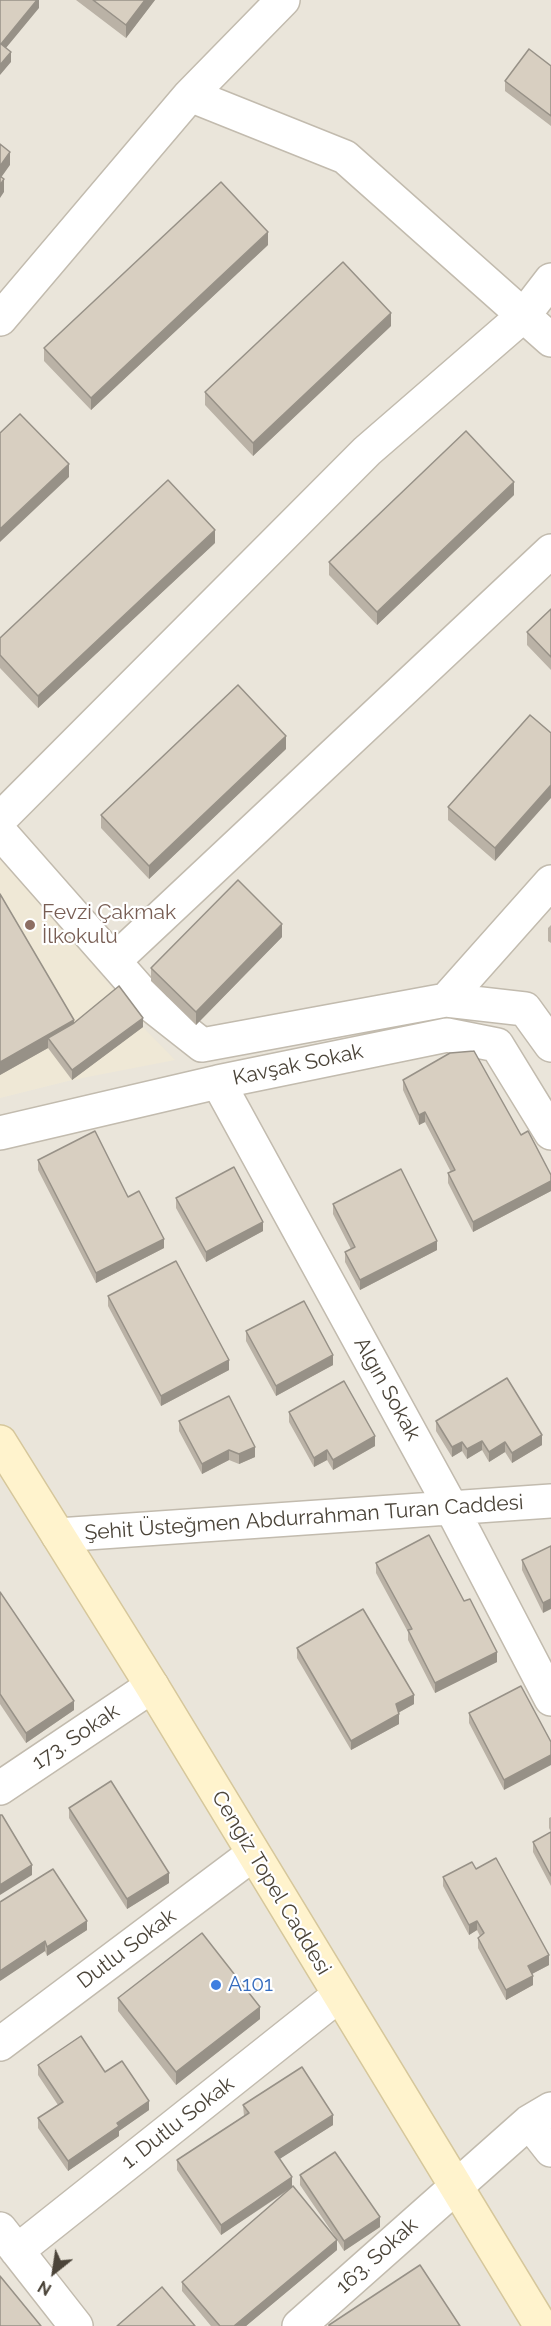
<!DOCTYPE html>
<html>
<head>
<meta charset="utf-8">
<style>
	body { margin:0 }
	#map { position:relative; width:551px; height:2326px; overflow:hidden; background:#f6f3ec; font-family:Raleway,sans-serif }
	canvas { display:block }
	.north { position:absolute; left:24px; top:2242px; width:60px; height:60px; -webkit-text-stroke:4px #fff; paint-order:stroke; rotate:210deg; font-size:16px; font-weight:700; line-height:24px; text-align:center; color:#4b4439 }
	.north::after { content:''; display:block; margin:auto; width:21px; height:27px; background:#4b4439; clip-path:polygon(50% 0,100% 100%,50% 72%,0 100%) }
</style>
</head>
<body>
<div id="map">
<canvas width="551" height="2326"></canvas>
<div class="north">N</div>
</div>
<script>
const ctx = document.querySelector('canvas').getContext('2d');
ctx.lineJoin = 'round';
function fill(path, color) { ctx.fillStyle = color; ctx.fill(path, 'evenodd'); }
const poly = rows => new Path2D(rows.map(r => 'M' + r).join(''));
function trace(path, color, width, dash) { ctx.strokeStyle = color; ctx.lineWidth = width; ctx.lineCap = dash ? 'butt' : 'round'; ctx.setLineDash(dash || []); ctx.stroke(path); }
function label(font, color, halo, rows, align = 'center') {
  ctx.font = font + ' Raleway,sans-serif'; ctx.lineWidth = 4.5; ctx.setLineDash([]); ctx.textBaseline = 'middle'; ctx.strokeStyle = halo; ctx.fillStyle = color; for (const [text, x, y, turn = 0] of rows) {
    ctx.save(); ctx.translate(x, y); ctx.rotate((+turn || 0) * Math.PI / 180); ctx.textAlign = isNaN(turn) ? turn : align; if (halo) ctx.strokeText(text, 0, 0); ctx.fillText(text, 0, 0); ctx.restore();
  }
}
fill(poly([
	[0,0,551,0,551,2326,0,2326]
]), '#eae5da');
fill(poly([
	[0,855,119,996,143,1027,175,1060,72,1080,0,1098]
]), '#efe8d6');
const street = poly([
	[190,95,345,157,551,340],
	[0,319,190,95,283,0],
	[0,819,367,451,524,315,551,280],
	[0,832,155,1008,202,1045,446,1000,525,1009,551,1045],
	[114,961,551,551],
	[446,1000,551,882],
	[218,1082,452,1509,551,1699],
	[0,1133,218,1082,447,1035,497,1045,551,1133],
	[58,1535,551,1501],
	[0,1788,152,1686],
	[0,2044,253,1854],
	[529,2122,551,2150],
	[0,2229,76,2326],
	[17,2251,339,1995],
	[299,2326,529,2122,551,2109]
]);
const secondary = poly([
	[0,1442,152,1686,541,2326]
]);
trace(street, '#c2bbae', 36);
trace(secondary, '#d6c79b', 36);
trace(street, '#fff', 33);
trace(secondary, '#fff3cd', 33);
fill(poly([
	[76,0,155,0,126,38],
	[551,66,551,126,505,91,505,81],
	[268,245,91,410,44,361,44,348],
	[391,326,253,456,205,405,205,392],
	[514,495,377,625,329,575,329,562],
	[215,543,38,708,0,668,0,638],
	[551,609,551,670,527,645,527,632],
	[530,715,495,861,448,820,448,807],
	[286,749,149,879,101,828,101,815],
	[0,894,74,1023,143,1027,72,1080,48,1048,0,1075],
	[551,925,551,943,548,941,548,928],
	[282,937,196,1025,151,981,151,968],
	[403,1080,521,1135,551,1175,551,1191,473,1232,448,1183,448,1173,451,1172,425,1122,419,1125,403,1090],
	[38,1160,128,1197,164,1248,96,1283,38,1170],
	[176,1198,263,1231,206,1262,176,1208],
	[333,1204,437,1250,360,1290,345,1262,345,1252,351,1249,333,1214],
	[108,1296,229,1370,161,1406,108,1306],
	[246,1331,333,1365,276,1396,246,1341],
	[289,1412,375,1446,333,1470,327,1460,314,1467,289,1422],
	[179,1421,255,1457,239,1464,229,1460,202,1474,179,1431],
	[436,1421,542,1445,512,1463,505,1452,489,1462,482,1450,467,1459,462,1451,452,1457,436,1431],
	[551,1546,543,1613,522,1570,522,1560],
	[376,1563,497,1662,435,1693,408,1640,408,1632,376,1573],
	[0,1592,74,1710,26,1743,0,1704],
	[297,1648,414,1704,398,1713,399,1724,351,1750,297,1658],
	[521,1686,504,1790,469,1723,469,1713],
	[69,1808,169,1883,127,1909,69,1818],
	[551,1817,551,1832,549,1828,549,1818],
	[551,1832,551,1886,533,1852,533,1842],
	[53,1869,87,1930,47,1956,45,1951,0,1981],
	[476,1869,549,1965,532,1974,533,1985,506,2000,478,1948,478,1938,480,1936,477,1930,469,1935,443,1886,443,1877],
	[118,1998,260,2019,176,2085,118,2011],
	[38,2065,105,2072,149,2110,119,2131,119,2136,68,2171,38,2128,38,2118,58,2105,38,2075],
	[243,2105,333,2125,279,2159,292,2187,336,2238,300,2185,300,2175,380,2227,344,2251,337,2240,337,2250,246,2326,211,2326,182,2291,182,2282,290,2189,221,2235,177,2170,177,2160,244,2116]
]), '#bab2a6');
fill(poly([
	[37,0,39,0,39,8,1,54,1,44],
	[145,0,155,0,126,38,126,25],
	[11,52,11,62,0,75,0,65],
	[10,152,10,165,0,179,0,166],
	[4,179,4,192,0,198,0,185],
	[268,232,268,245,91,410,91,398],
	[391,313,391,326,253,456,253,443],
	[69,464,69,477,0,542,0,529],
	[514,482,514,495,377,625,377,612],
	[215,530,215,543,38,708,38,696],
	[286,736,286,749,149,879,149,866],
	[551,785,551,798,495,861,495,848],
	[282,924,282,937,196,1025,196,1012],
	[143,1018,143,1027,72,1080,72,1070],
	[74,1020,74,1033,48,1038,48,1048,0,1075,0,1062],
	[425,1112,425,1122,419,1125,419,1115],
	[551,1181,551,1191,473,1232,473,1222],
	[263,1222,263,1231,206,1262,206,1252],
	[164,1239,164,1248,96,1283,96,1273],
	[437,1241,437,1250,360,1290,360,1280],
	[333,1355,333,1365,276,1396,276,1386],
	[229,1360,229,1370,161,1406,161,1396],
	[542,1435,542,1445,512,1463,512,1453],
	[375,1436,375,1446,333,1470,333,1460],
	[482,1441,482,1450,467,1459,467,1449],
	[462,1442,462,1451,452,1457,452,1447],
	[505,1442,505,1452,489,1462,489,1452],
	[255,1447,255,1457,239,1464,239,1454],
	[229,1450,229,1460,202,1474,202,1464],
	[327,1450,327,1460,314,1467,314,1458],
	[551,1599,551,1609,543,1613,543,1603],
	[497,1652,497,1662,435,1693,435,1683],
	[414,1695,414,1704,396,1714,396,1704],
	[74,1701,74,1710,26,1743,26,1733],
	[399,1714,399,1724,351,1750,351,1741],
	[551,1755,551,1765,504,1790,504,1780],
	[32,1865,32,1875,0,1895,0,1885],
	[169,1873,169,1883,127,1909,127,1899],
	[87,1921,87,1930,47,1956,47,1947],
	[477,1921,477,1930,469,1935,469,1925],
	[45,1941,45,1951,0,1981,0,1971],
	[549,1955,549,1965,528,1976,528,1966],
	[533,1976,533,1985,506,2000,506,1990],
	[260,2007,260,2019,176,2085,176,2072],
	[149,2101,149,2110,119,2131,119,2136,68,2171,68,2161,117,2123],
	[333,2115,333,2125,275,2162,275,2152],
	[292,2177,292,2187,221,2235,221,2225],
	[380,2217,380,2227,344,2251,344,2241],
	[337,2240,337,2250,246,2326,234,2326]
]), '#979187');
const building = poly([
	[0,0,37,0,1,44,11,52,0,65,0,0],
	[93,0,145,0,126,25,93,0],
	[529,49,551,66,551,116,505,81,529,49],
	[0,144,10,152,0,166,0,144],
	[0,176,4,179,0,185,0,176],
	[221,182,268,232,91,398,44,348,221,182],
	[343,262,391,313,253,443,205,392,343,262],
	[20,414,69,464,0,529,0,433,20,414],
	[466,431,514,482,377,612,329,562,466,431],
	[168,480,215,530,38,696,0,655,0,638,168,480],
	[551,609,551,657,527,632,551,609],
	[238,685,286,736,149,866,101,815,238,685],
	[530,715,551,733,551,785,495,848,448,807,530,715],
	[238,880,282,924,196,1012,151,968,238,880],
	[0,894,74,1020,0,1062,0,894],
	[119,986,143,1018,72,1070,48,1038,74,1023,119,986],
	[474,1051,521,1135,528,1131,551,1175,551,1181,473,1222,448,1173,455,1170,425,1112,419,1115,403,1080,450,1053,474,1051],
	[95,1131,128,1197,139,1191,164,1239,96,1273,38,1160,95,1131],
	[234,1167,263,1222,206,1252,176,1198,234,1167],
	[401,1169,437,1241,360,1280,345,1252,355,1247,333,1204,401,1169],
	[176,1261,229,1360,161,1396,108,1296,176,1261],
	[304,1301,333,1355,276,1386,246,1331,304,1301],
	[507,1378,542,1435,512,1453,505,1442,489,1452,482,1441,467,1449,462,1442,452,1447,436,1421,507,1378],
	[344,1381,375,1436,333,1460,327,1450,314,1458,289,1412,344,1381],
	[229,1396,255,1447,239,1454,229,1450,202,1464,179,1421,229,1396],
	[429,1535,464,1601,470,1599,497,1652,435,1683,408,1630,412,1629,376,1563,429,1535],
	[551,1546,551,1599,543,1603,522,1560,551,1546],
	[0,1592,74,1701,26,1733,0,1694,0,1592],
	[363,1609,414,1695,396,1704,399,1714,351,1741,297,1648,363,1609],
	[521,1686,551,1742,551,1755,504,1780,469,1713,521,1686],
	[111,1781,169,1873,127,1899,69,1808,111,1781],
	[0,1815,2,1815,32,1865,0,1885,0,1815],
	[551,1832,551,1876,533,1842,551,1832],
	[496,1858,549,1955,528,1966,533,1976,506,1990,478,1938,484,1933,477,1921,469,1925,443,1877,472,1862,476,1869,496,1858],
	[53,1869,87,1921,47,1947,45,1941,0,1971,0,1902,53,1869],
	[202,1933,260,2007,176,2072,118,1998,202,1933],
	[81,2036,105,2072,122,2061,149,2101,117,2123,119,2126,68,2161,38,2118,63,2102,38,2065,81,2036],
	[302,2067,333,2115,275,2152,292,2177,221,2225,177,2160,249,2113,243,2105,302,2067],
	[335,2152,380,2217,344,2241,300,2175,335,2152],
	[293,2186,337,2240,234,2326,220,2326,182,2282,293,2186],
	[420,2265,460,2326,329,2326,329,2325,420,2265],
	[0,2276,41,2326,0,2326,0,2276],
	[162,2287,195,2326,117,2326,162,2287]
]);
fill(building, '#d8cfc1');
trace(building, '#979187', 1.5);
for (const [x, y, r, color] of [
	[30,925,6,"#8d6e63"],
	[216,1985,6,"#3f7fe0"]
]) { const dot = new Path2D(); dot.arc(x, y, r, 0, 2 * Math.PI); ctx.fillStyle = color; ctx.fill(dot); trace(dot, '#fff', 2); }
label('21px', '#785e54', '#fff', [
	["Fevzi Çakmak",42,913],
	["İlkokulu",42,937]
], 'left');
label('21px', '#4b4439', '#fff', [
	["Kavşak Sokak",298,1065,-12],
	["Algın Sokak",387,1389,61],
	["Şehit Üsteğmen Abdurrahman Turan Caddesi",304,1518,-4],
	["173. Sokak",76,1737,-34],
	["Cengiz Topel Caddesi",271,1883,59],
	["Dutlu Sokak",127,1949,-37],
	["1. Dutlu Sokak",178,2123,-38],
	["163. Sokak",377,2256,-42]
]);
label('21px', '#366cbe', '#fff', [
	["A101",228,1985]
], 'left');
</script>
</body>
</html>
